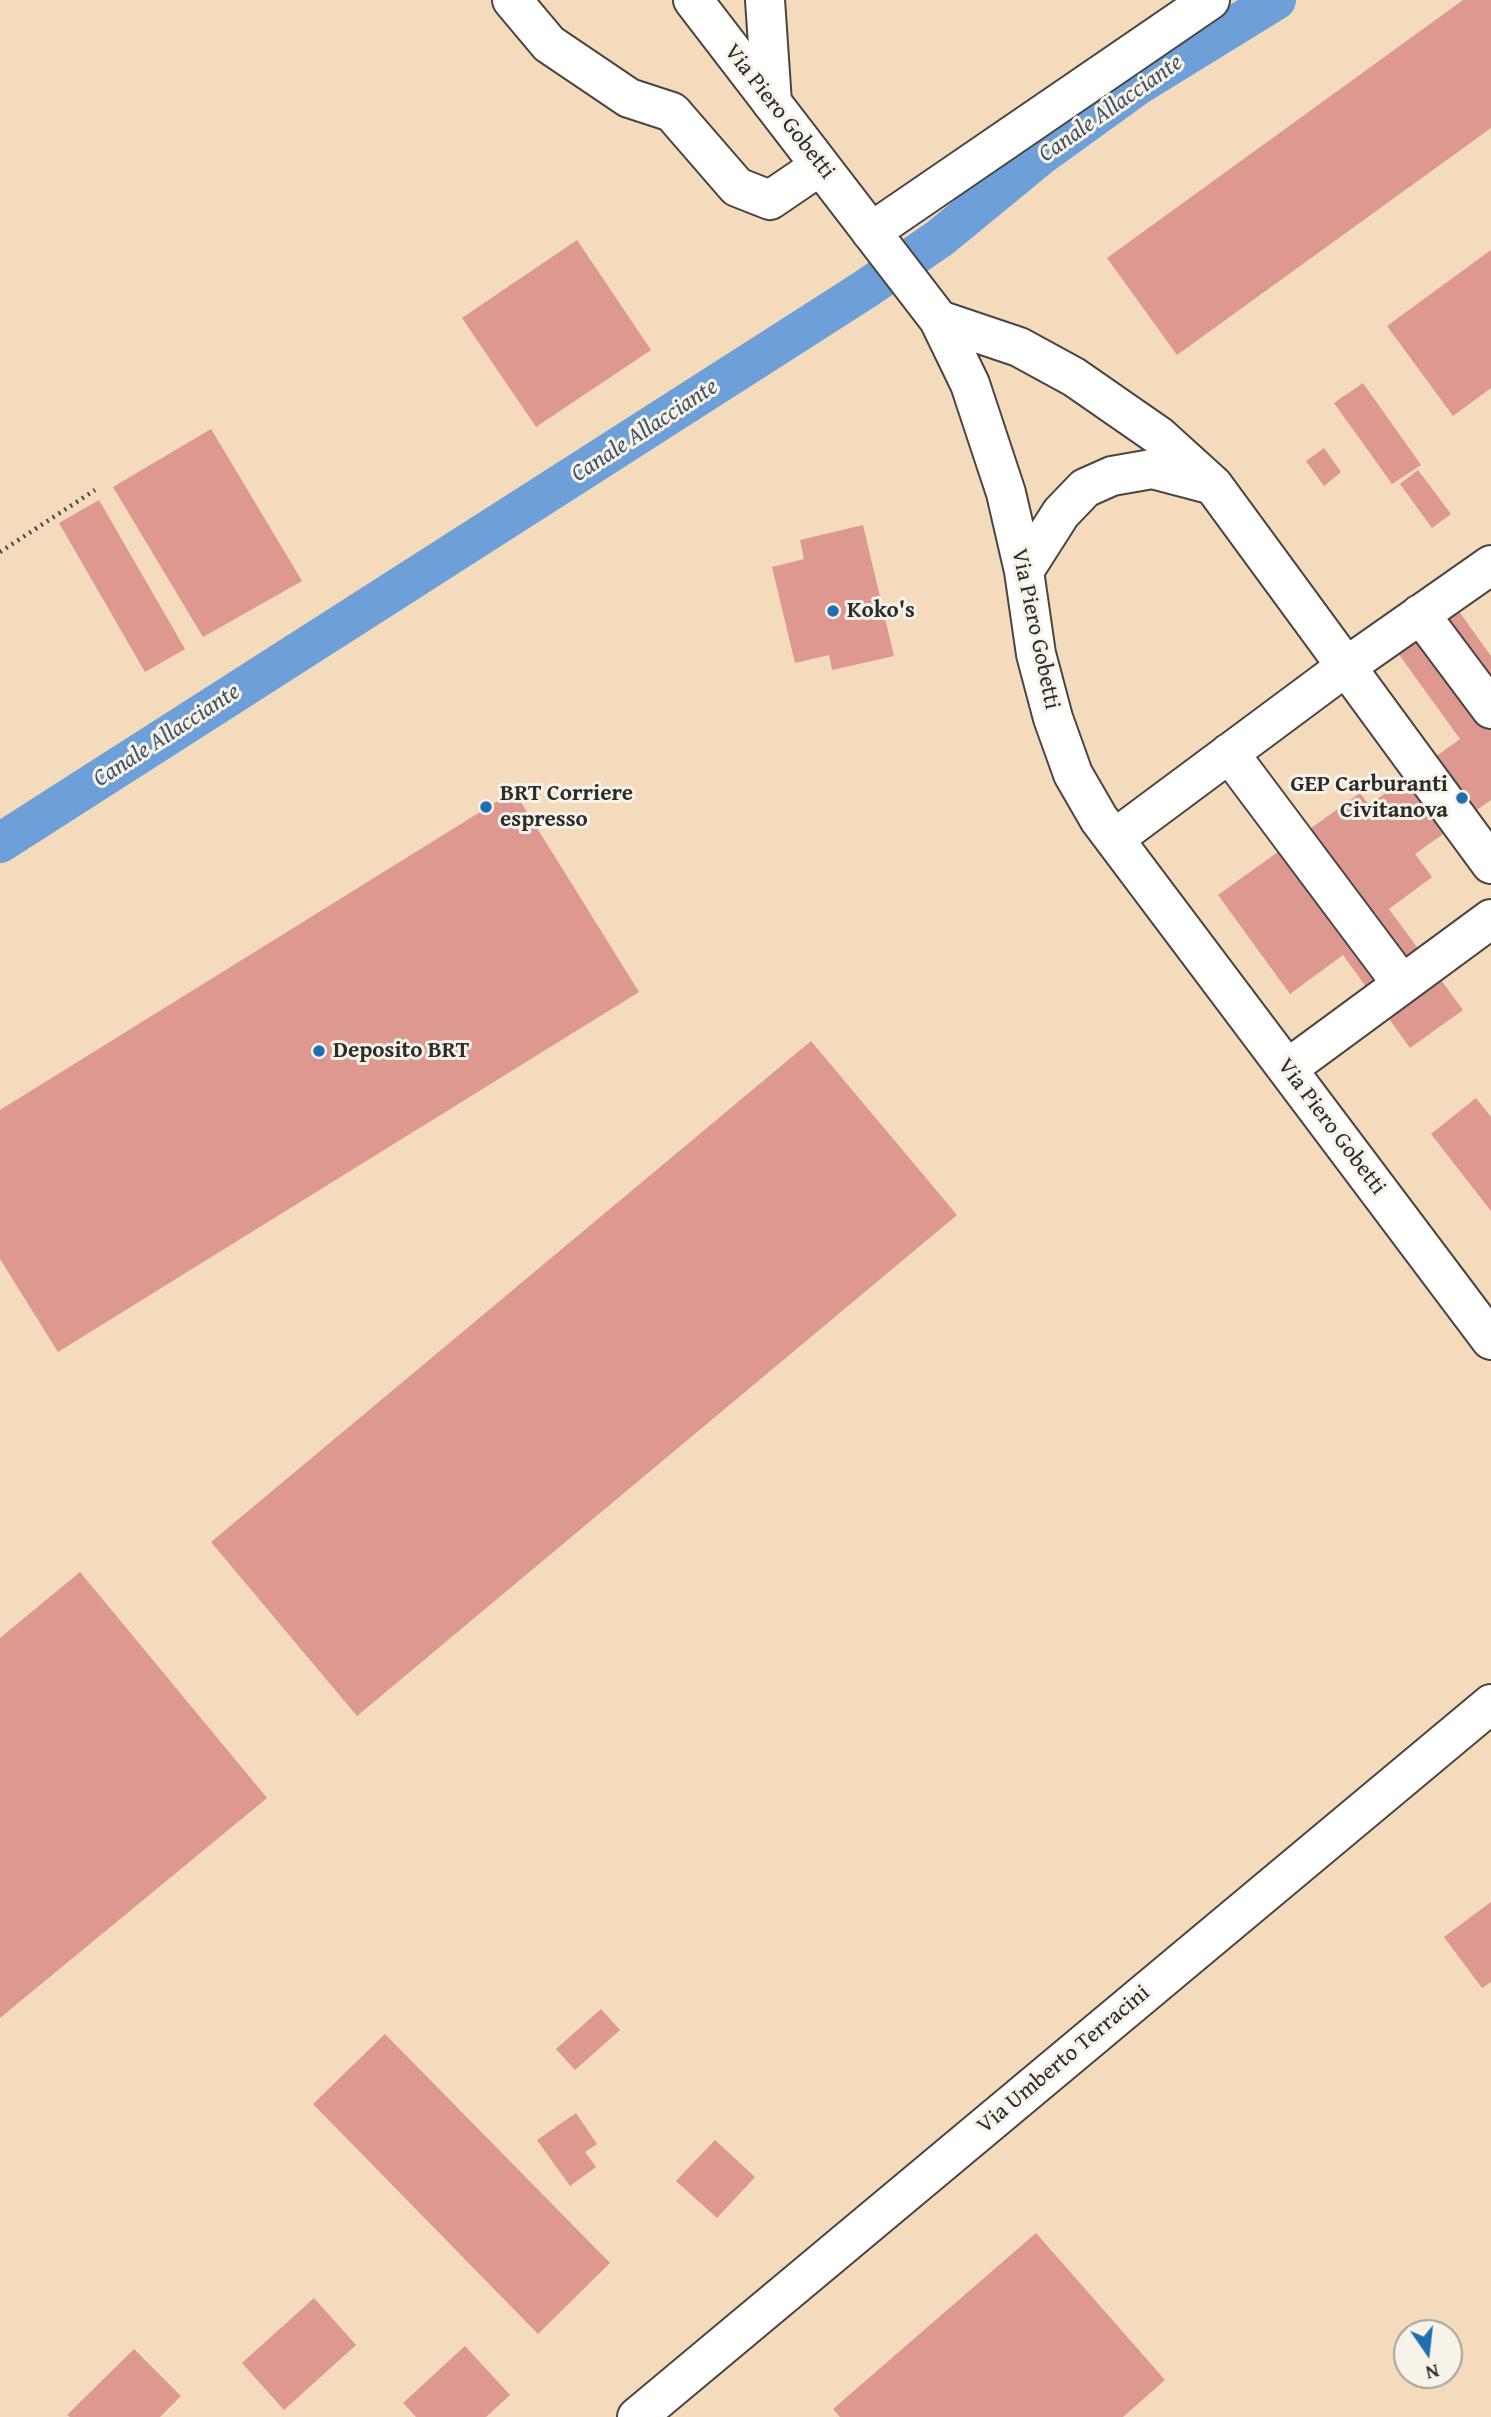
<!DOCTYPE html>
<html>
<head>
<meta charset="utf-8">
<style>
	body { margin:0 }
	#map { position:relative; width:1491px; height:2417px; overflow:hidden; background:#f3dbbc; font-family:"Gentium Book Plus",serif }
	canvas { display:block }
	.north { position:absolute; left:1393px; top:2319px; width:70px; height:70px; box-sizing:border-box; background:#f7f3e8; border:2px solid #a5a39c; border-radius:50%; rotate:166deg; font-size:19px; font-weight:700; line-height:28px; text-align:center; color:#2b2b2b }
	.north::after { content:''; display:block; margin:auto; width:24px; height:32px; background:#1f6fb2; clip-path:polygon(50% 0,100% 100%,50% 72%,0 100%) }
</style>
</head>
<body>
<div id="map">
<canvas width="1491" height="2417"></canvas>
<div class="north">N</div>
</div>
<script>
const ctx = document.querySelector('canvas').getContext('2d');
ctx.lineJoin = 'round';
const poly = rows => new Path2D(rows.map(r => 'M' + r).join(''));
function trace(path, color, width, dash) { ctx.strokeStyle = color; ctx.lineWidth = width; ctx.lineCap = dash ? 'butt' : 'round'; ctx.setLineDash(dash || []); ctx.stroke(path); }
function fill(path, color) { ctx.fillStyle = color; ctx.fill(path, 'evenodd'); }
function label(font, color, halo, rows, align = 'center') {
  ctx.font = font + ' "Gentium Book Plus",serif'; ctx.lineWidth = 6; ctx.setLineDash([]); ctx.textBaseline = 'middle'; ctx.strokeStyle = halo; ctx.fillStyle = color; for (const [text, x, y, turn = 0] of rows) {
    ctx.save(); ctx.translate(x, y); ctx.rotate((+turn || 0) * Math.PI / 180); ctx.textAlign = isNaN(turn) ? turn : align; if (halo) ctx.strokeText(text, 0, 0); ctx.fillText(text, 0, 0); ctx.restore();
  }
}
trace(poly([
	[0,843,864,290,940,238,1041,155,1138,85,1276,0]
]), '#6d9fd8', 40);
fill(poly([
	[1463,0,1491,0,1491,128,1177,355,1107,258],
	[577,240,651,350,536,427,462,318],
	[1491,250,1491,388,1453,416,1387,326],
	[1363,383,1421,465,1392,484,1334,403],
	[211,429,302,581,203,637,113,487],
	[1324,448,1341,472,1324,486,1306,461],
	[1418,470,1451,514,1432,528,1400,484],
	[99,500,185,649,145,672,59,523],
	[863,525,894,656,832,670,829,655,795,663,772,567,804,559,800,540],
	[1455,606,1491,656,1491,800,1415,854,1432,877,1389,909,1463,1010,1410,1048,1343,955,1290,994,1218,895,1360,793,1369,805,1460,739,1395,649],
	[514,791,639,992,58,1352,0,1259,0,1110],
	[811,1041,957,1215,357,1716,211,1542],
	[1476,1098,1491,1117,1491,1211,1431,1134],
	[80,1572,267,1798,0,2018,0,1638],
	[1491,1902,1491,1982,1482,1988,1444,1937],
	[601,2009,620,2030,575,2070,556,2049],
	[385,2034,610,2263,538,2334,313,2104],
	[576,2113,597,2144,585,2152,596,2167,570,2186,537,2140],
	[715,2140,755,2177,717,2218,676,2181],
	[1036,2233,1165,2380,1123,2417,840,2417,833,2409],
	[314,2298,356,2345,284,2410,242,2363],
	[465,2346,510,2395,486,2417,416,2417,403,2403],
	[134,2349,181,2396,160,2417,70,2417,67,2415]
]), '#dd9890');
const minor = poly([
	[512,0,549,44,629,98,672,112,737,187,770,200,820,166],
	[693,0,939,320,970,384,1006,493,1024,571,1036,654,1053,718,1073,774,1099,819,1491,1340],
	[871,232,1210,0],
	[939,320,1019,347,1074,377,1159,436,1213,485,1491,864],
	[1024,571,1061,513,1085,488,1112,476,1152,469,1209,484],
	[1420,614,1491,709],
	[1229,753,1402,984],
	[1114,839,1344,668,1491,565],
	[1287,1069,1491,919],
	[637,2417,1491,1704]
]);
const highway = poly([
	[765,0,772,103]
]);
trace(minor, '#494541', 42);
trace(highway, '#494541', 42);
trace(poly([
	[0,552,95,490]
]), '#494541', 4.5, [2, 5]);
trace(minor, '#fff', 38);
trace(highway, '#fff', 38);
for (const [x, y, r, color] of [
	[833,611,7,"#1f6fb2"],
	[1462,798,7,"#1f6fb2"],
	[486,807,7,"#1f6fb2"],
	[319,1051,7,"#1f6fb2"]
]) { const dot = new Path2D(); dot.arc(x, y, r, 0, 2 * Math.PI); ctx.fillStyle = color; ctx.fill(dot); trace(dot, '#f7f3e8', 2.5); }
label('23px', '#2b2b2b', '#f7f3e8', [
	["Via Piero Gobetti",779,112,52],
	["Via Piero Gobetti",1035,629,78],
	["Via Piero Gobetti",1331,1127,53],
	["Via Umberto Terracini",1064,2060,-40]
]);
label('bold 23px', '#2b2b2b', '#f7f3e8', [
	["Koko's",847,611],
	["GEP Carburanti",1448,785,"right"],
	["Civitanova",1448,811,"right"],
	["BRT Corriere",500,794],
	["espresso",500,820],
	["Deposito BRT",333,1051]
], 'left');
label('italic 24px', '#425468', '#f7f3e8', [
	["Canale Allacciante",1111,109,-35],
	["Canale Allacciante",645,431,-33],
	["Canale Allacciante",167,736,-33]
]);
</script>
</body>
</html>
